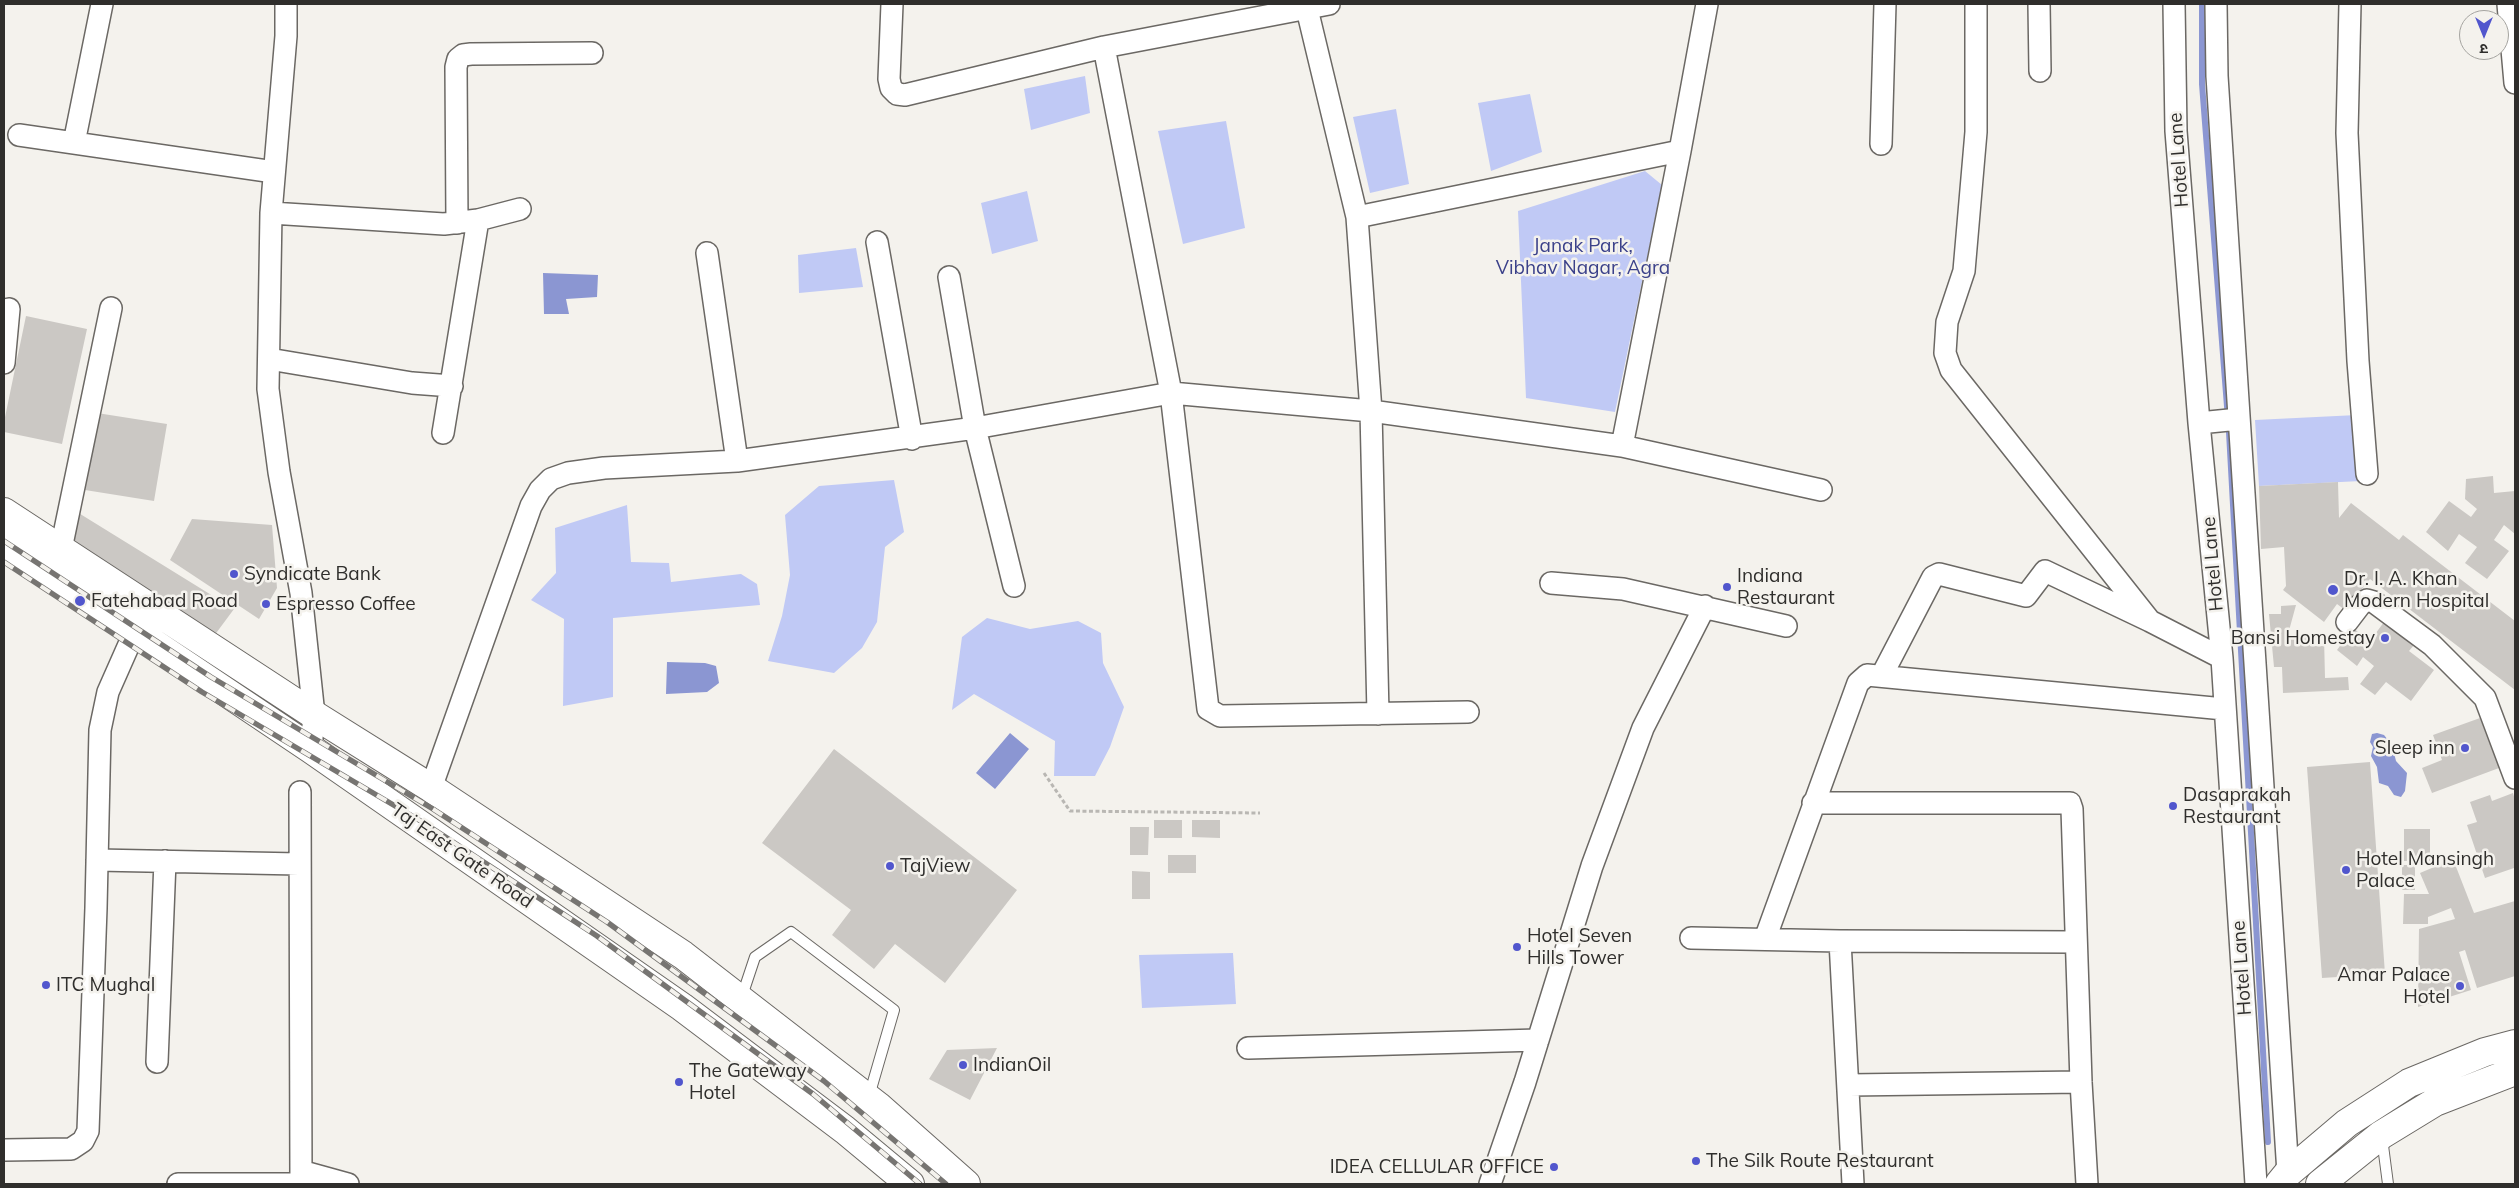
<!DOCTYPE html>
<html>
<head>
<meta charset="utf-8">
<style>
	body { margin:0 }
	#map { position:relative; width:2519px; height:1188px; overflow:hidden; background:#f4f2ed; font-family:Mulish,"Noto Sans Devanagari",sans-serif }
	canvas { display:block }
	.frame { position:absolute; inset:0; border:5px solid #2f2e2c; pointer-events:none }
	.north { position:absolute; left:2459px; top:10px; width:50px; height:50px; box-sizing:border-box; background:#f4f2ed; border:1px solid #a5a4a0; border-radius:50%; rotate:180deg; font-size:14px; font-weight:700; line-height:20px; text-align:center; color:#2f2e2c }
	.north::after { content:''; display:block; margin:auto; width:18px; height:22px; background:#5156cd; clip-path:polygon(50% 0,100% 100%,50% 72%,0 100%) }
</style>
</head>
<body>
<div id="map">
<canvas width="2519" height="1188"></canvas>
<div class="frame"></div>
<div class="north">उ</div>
</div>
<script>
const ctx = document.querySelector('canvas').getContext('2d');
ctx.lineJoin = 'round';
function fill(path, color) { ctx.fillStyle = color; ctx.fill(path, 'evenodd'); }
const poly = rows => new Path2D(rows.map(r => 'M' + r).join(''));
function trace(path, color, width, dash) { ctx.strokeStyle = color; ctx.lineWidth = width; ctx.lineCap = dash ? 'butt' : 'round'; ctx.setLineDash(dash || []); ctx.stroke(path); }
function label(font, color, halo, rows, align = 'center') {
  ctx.font = font + ' Mulish,sans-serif'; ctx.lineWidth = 5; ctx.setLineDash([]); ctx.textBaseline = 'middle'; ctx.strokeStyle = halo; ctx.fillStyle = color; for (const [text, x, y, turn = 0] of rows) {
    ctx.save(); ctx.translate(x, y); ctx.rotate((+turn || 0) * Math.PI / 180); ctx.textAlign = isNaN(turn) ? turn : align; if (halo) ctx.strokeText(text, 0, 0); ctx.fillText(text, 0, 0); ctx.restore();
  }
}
fill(poly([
	[1085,76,1090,113,1031,130,1024,89],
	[1530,94,1542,152,1491,171,1478,103],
	[1396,109,1409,184,1370,193,1353,117],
	[1226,121,1245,228,1183,244,1158,131],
	[1645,171,1662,185,1615,412,1526,398,1518,211],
	[1027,191,1038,241,992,254,981,203],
	[856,248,863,287,799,293,798,255],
	[2357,415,2361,481,2259,486,2255,420],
	[894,480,904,532,885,547,877,622,862,648,834,673,768,661,782,616,790,575,785,515,819,486],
	[627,505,631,562,669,563,671,582,741,574,757,584,760,605,613,618,613,697,563,706,564,619,531,600,556,573,555,528],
	[987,618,1030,629,1078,621,1101,633,1103,663,1124,707,1110,747,1095,776,1054,776,1055,741,974,694,952,710,962,637],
	[1233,953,1236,1004,1142,1008,1139,955]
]), '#c0c9f5');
fill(poly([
	[543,273,598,275,597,297,566,299,569,314,544,314],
	[667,662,705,663,716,666,719,683,707,692,666,694],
	[1010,733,1029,749,995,789,976,773],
	[2377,733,2384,735,2392,745,2396,761,2407,773,2405,791,2401,797,2394,795,2388,786,2379,783,2377,767,2371,756,2373,747,2370,742,2372,734]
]), '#8b96d2');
trace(poly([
	[2202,4,2202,84,2229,432,2268,1142]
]), '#8b96d2', 6);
fill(poly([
	[26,316,87,329,62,444,4,432,4,422],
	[97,413,167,424,154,501,85,490],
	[2493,476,2494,493,2515,491,2515,534,2504,525,2494,540,2509,551,2487,579,2465,563,2477,547,2459,534,2448,551,2426,532,2449,501,2471,517,2477,509,2465,499,2466,479],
	[2338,482,2339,518,2351,503,2399,540,2403,535,2515,621,2515,690,2370,579,2345,610,2337,604,2324,622,2283,590,2286,586,2284,547,2261,549,2259,486],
	[77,512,234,609,211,640,68,547],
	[192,519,272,525,277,588,259,619,170,560],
	[2296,605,2287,638,2324,637,2325,678,2348,677,2349,690,2283,693,2282,667,2274,667,2269,614,2281,614,2281,606],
	[2384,622,2414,645,2409,651,2434,670,2411,701,2386,682,2375,695,2360,684,2374,666,2363,657,2357,666,2337,650,2353,628,2370,641],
	[2480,718,2499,768,2432,793,2422,768,2442,760,2433,735],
	[834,749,1017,890,945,983,895,944,874,969,832,935,851,910,762,843],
	[2370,762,2385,974,2322,978,2307,767],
	[2513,793,2515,800,2514,868,2485,878,2467,825,2477,822,2470,802,2490,795,2492,801],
	[1154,820,1182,820,1182,838,1154,838],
	[1192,820,1220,820,1220,838,1192,837],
	[1130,827,1149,827,1148,855,1130,855],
	[2404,829,2430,829,2430,861,2404,861],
	[1168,855,1196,855,1196,873,1168,873],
	[2453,859,2474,913,2515,901,2515,976,2477,988,2465,950,2459,952,2471,990,2418,1007,2419,929,2455,919,2451,908,2428,917,2428,924,2403,924,2404,894,2429,894,2420,873],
	[2402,865,2415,865,2415,890,2402,890],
	[1132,871,1150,872,1150,899,1132,899],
	[997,1048,970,1100,929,1079,947,1050]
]), '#cbc8c4');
const service = poly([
	[741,999,755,957,791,932,894,1010,869,1096],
	[2382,1138,2388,1184]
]);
const minor = poly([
	[286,4,286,36,271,213,268,389,279,472,301,593,314,715,311,749],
	[892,4,889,79,891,88,897,94,905,95,1104,47,1329,4],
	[1976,4,1976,132,1964,271,1947,322,1945,353,1951,370,2150,621],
	[2039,4,2040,71],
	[2174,4,2176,131,2199,423,2222,658,2256,1184],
	[2216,4,2217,76,2288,1173],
	[2350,4,2347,133,2358,361,2367,474],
	[2508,4,2515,83],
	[1307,9,1357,217,1371,411,1378,714],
	[1104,47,1171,393,1208,709,1220,716,1468,712],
	[19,135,274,172],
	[74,143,102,4],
	[1881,144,1885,4],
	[271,213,444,224,478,220,520,209],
	[1357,217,1680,151],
	[457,223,456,67,458,59,463,55,471,54,592,53],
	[877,242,912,439],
	[707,253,737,461],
	[949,277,975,428,1171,393,1371,411,1622,446,1680,151,1707,4],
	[269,359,412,383,452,386],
	[4,363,9,309],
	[2199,423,2239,419],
	[443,433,478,220],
	[1622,446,1821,490],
	[61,549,111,308],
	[1551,583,1623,589,1786,626],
	[2347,622,2360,605,2367,600,2374,602,2432,645,2485,698,2515,778],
	[1882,675,1933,577,1939,574,2026,596,2045,571,2150,621,2222,658],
	[431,788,531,506,540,490,551,479,568,473,604,468,737,461,975,428,1014,586],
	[300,792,301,1184],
	[1813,803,2070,803,2072,809,2081,1082,2087,1184],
	[97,860,299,864],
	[1691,938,1840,941,2075,942],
	[1765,939,1858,683,1867,675,2224,709],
	[1840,941,1853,1184],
	[1248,1048,1538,1040],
	[157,1062,165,861],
	[1849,1085,2081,1082],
	[4,1150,71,1149,83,1141,88,1131,96,908,100,730,108,692,135,631],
	[301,1171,348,1184],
	[178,1184,301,1184],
	[1490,1184,1525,1082,1592,866,1643,728,1705,606]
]);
const secondary = poly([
	[2279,1184,2288,1173,2347,1123,2409,1083,2485,1052,2515,1044],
	[2320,1184,2381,1135,2435,1102,2515,1071]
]);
const primary = poly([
	[4,512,316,716,431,788,683,955,878,1106,966,1184],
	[4,543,311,749,682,1007,845,1130,910,1184]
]);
trace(service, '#6b6864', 12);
trace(minor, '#6b6864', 24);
trace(secondary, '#6b6864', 30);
trace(primary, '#6b6864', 30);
trace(poly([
	[1044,773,1070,811,1260,813]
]), '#b9b7b3', 3, [4, 2.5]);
trace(service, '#fff', 10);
trace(minor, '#fff', 21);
trace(secondary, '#fff', 28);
trace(primary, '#fff', 28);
const rail = poly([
	[4,541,211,677,433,809,607,922,824,1081,946,1184],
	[4,562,202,692,424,823,597,936,813,1094,920,1184]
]);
trace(rail, '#777572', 5.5);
trace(rail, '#f4f2ed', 4, [11]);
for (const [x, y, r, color] of [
	[234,574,5,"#5156cd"],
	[1727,587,5,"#5156cd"],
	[2333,590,6,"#5156cd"],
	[80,601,6,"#5156cd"],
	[266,604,5,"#5156cd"],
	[2385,638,5,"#5156cd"],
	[2465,748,5,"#5156cd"],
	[2173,806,5,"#5156cd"],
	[890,866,5,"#5156cd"],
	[2346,870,5,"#5156cd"],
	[1517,947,5,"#5156cd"],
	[46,985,5,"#5156cd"],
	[2460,986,5,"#5156cd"],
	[963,1065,5,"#5156cd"],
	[679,1082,5,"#5156cd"],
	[1696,1161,5,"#5156cd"],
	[1554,1167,5,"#5156cd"]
]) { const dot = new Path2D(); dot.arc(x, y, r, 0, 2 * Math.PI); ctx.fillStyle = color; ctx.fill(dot); trace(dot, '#f4f2ed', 2); }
label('19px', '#2f2e2c', '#f4f2ed', [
	["Hotel Lane",2179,160,-94],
	["Hotel Lane",2213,564,-95],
	["Taj East Gate Road",462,856,35],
	["Hotel Lane",2242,968,-94]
]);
label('19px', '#3b418a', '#f4f2ed', [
	["Janak Park,",1583,246],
	["Vibhav Nagar, Agra",1583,268]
]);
label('19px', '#2f2e2c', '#f4f2ed', [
	["Syndicate Bank",244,574],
	["Indiana",1737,576],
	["Restaurant",1737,598],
	["Dr. I. A. Khan",2344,579],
	["Modern Hospital",2344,601],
	["Fatehabad Road",91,601],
	["Espresso Coffee",276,604],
	["Bansi Homestay",2375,638,"right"],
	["Sleep inn",2455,748,"right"],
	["Dasaprakah",2183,795],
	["Restaurant",2183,817],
	["Hotel Mansingh",2356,859],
	["Palace",2356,881],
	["TajView",900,866],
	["Hotel Seven",1527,936],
	["Hills Tower",1527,958],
	["Amar Palace",2450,975,"right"],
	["Hotel",2450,997,"right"],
	["ITC Mughal",56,985],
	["IndianOil",973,1065],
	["The Gateway",689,1071],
	["Hotel",689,1093],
	["The Silk Route Restaurant",1706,1161],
	["IDEA CELLULAR OFFICE",1544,1167,"right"]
], 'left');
</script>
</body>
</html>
